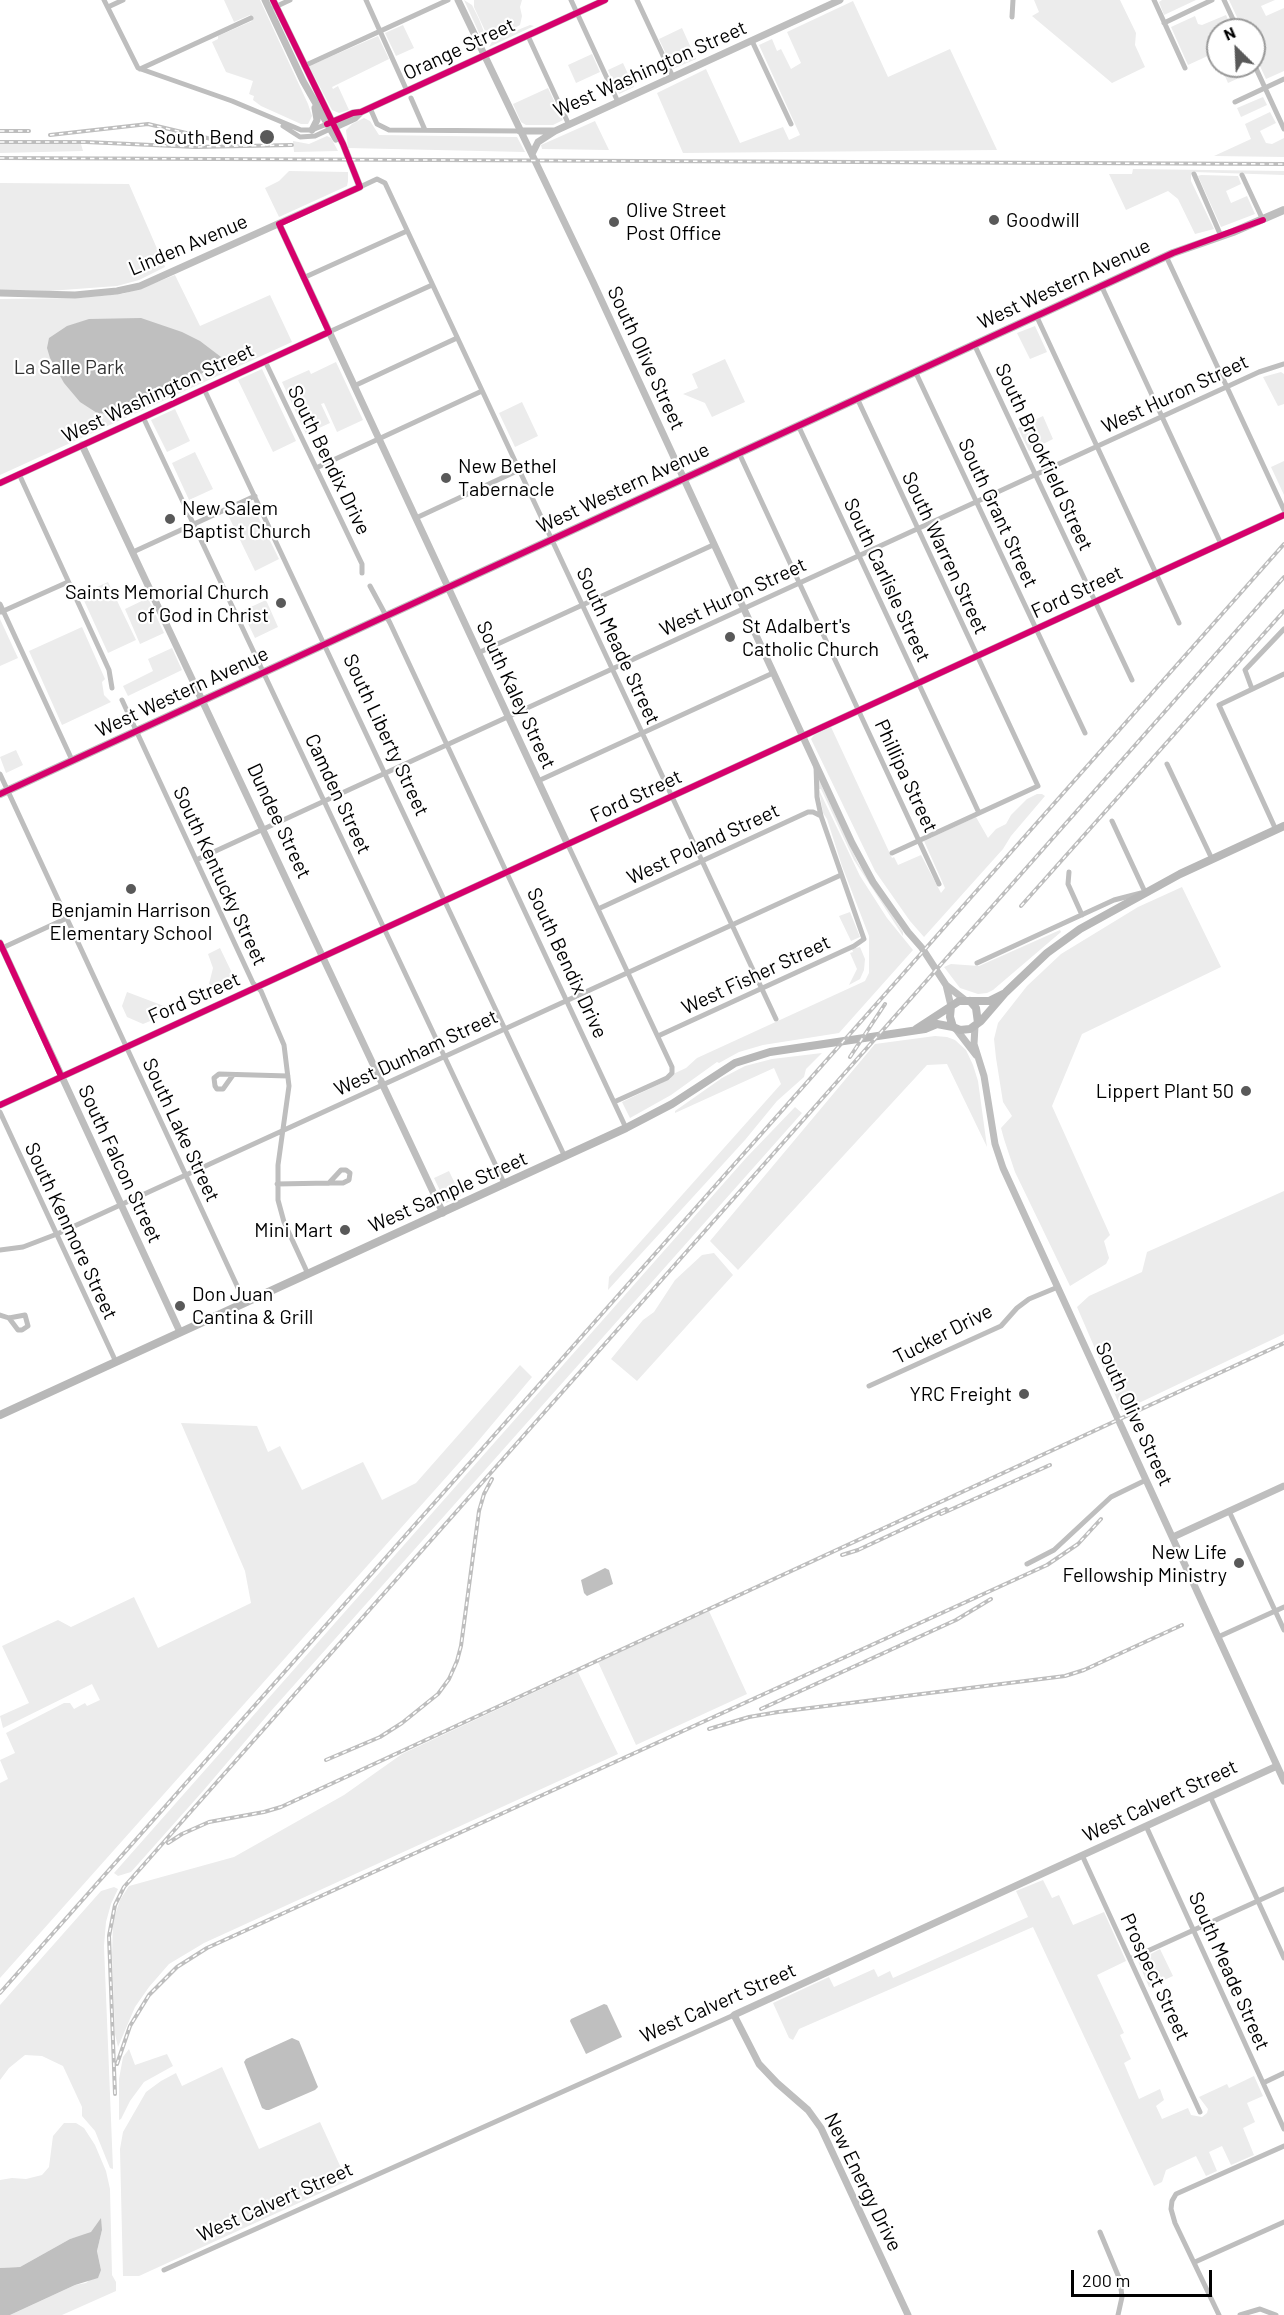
<!DOCTYPE html>
<html>
<head>
<meta charset="utf-8">
<style>
	body { margin:0 }
	#map { position:relative; width:1284px; height:2315px; overflow:hidden; background:#fff; font-family:Barlow,sans-serif }
	canvas { display:block }
	.north { position:absolute; left:1206px; top:18px; width:60px; height:60px; box-sizing:border-box; background:#fff; border:2px solid #999; border-radius:50%; rotate:336deg; font-size:16px; font-weight:700; line-height:24px; text-align:center; color:#000 }
	.north::after { content:''; display:block; margin:auto; width:21px; height:27px; background:#595959; clip-path:polygon(50% 0,100% 100%,50% 72%,0 100%) }
	.scale { position:absolute; left:1071px; top:2270px; width:141px; height:27px; box-sizing:border-box; border:3px solid #000; border-top:0; padding-left:8px; font-size:18px; line-height:21px; white-space:nowrap; color:#000; -webkit-text-stroke:4px #fff; paint-order:stroke }
</style>
</head>
<body>
<div id="map">
<canvas width="1284" height="2315"></canvas>
<div class="north">N</div>
<div class="scale">200 m</div>
</div>
<script>
const ctx = document.querySelector('canvas').getContext('2d');
ctx.lineJoin = 'round';
function fill(path, color) { ctx.fillStyle = color; ctx.fill(path, 'evenodd'); }
const poly = rows => new Path2D(rows.map(r => 'M' + r).join(''));
function trace(path, color, width, dash) { ctx.strokeStyle = color; ctx.lineWidth = width; ctx.lineCap = dash ? 'butt' : 'round'; ctx.setLineDash(dash || []); ctx.stroke(path); }
function label(font, color, halo, rows, align = 'center') {
  ctx.font = font + ' Barlow,sans-serif'; ctx.lineWidth = 4.5; ctx.setLineDash([]); ctx.textBaseline = 'middle'; ctx.strokeStyle = halo; ctx.fillStyle = color; for (const [text, x, y, turn = 0] of rows) {
    ctx.save(); ctx.translate(x, y); ctx.rotate((+turn || 0) * Math.PI / 180); ctx.textAlign = isNaN(turn) ? turn : align; if (halo) ctx.strokeText(text, 0, 0); ctx.fillText(text, 0, 0); ctx.restore();
  }
}
fill(poly([
	[224,0,260,0,308,104,312,116,308,124,301,124,261,106,253,100,254,96,249,94,253,81,226,72,212,42,218,39,218,36,252,21,250,15,234,22],
	[464,0,472,5,479,19,487,40,485,46],
	[474,0,522,0,520,7,522,16,520,25,498,37,487,35,474,7],
	[1034,0,1120,0,1136,33,1135,45,1145,67,1112,83,1032,16,1039,12],
	[1162,0,1196,0,1164,15,1159,2],
	[1229,0,1275,0,1261,6,1266,16,1284,8,1284,71,1266,79,1254,53,1254,30,1243,30],
	[853,1,888,77,950,49,997,150,683,153,657,93,706,69,740,143,783,127,789,140,800,135,759,45,772,39,777,51,781,49,791,69,801,63,787,32],
	[1226,15,1233,30,1218,30,1218,52,1214,53,1210,43,1208,45,1212,54,1188,65,1171,27,1195,16,1198,24,1202,25],
	[403,25,414,48,396,56,385,33],
	[530,25,534,26,489,47,493,40],
	[682,28,696,59,673,69,659,39],
	[378,36,389,59,332,87,333,89,338,86,349,110,339,113,332,110,309,66],
	[592,54,600,72,576,83,568,65],
	[623,63,634,87,619,94,608,70],
	[1224,66,1249,66,1252,72,1228,83,1221,67],
	[548,88,563,120,553,125,526,125,521,122,513,104],
	[1263,97,1267,105,1241,117,1237,108],
	[1270,112,1276,123,1260,131,1266,143,1272,144,1284,138,1284,157,1214,156,1251,139,1245,124],
	[364,118,370,121,379,135,514,137,517,137,525,152,348,148,346,130,352,124],
	[595,121,609,150,542,149,541,145],
	[327,136,331,138,338,151,294,152,293,141,309,144],
	[0,143,81,144,83,151,0,153],
	[1133,169,1284,171,1284,175,1194,172,1191,174,1191,181,1214,229,1195,234,1178,199,1168,191,1126,210,1109,174,1132,174],
	[289,171,348,172,348,181,347,186,279,217,265,188,279,181],
	[1201,175,1238,176,1241,184,1226,191,1231,203,1247,196,1255,214,1221,227,1198,176],
	[0,183,129,184,165,267,139,280,117,286,49,291,0,290],
	[175,275,200,326,270,295,292,342,0,475,0,299,77,298,122,294,139,289],
	[1035,326,1047,352,1030,359,1017,333],
	[725,359,745,402,712,417,705,403,683,394,698,388,692,374],
	[336,362,363,420,337,432,324,403,321,404,330,423,306,434,282,382,309,370,311,374],
	[262,369,296,441,273,452,238,380],
	[1281,372,1284,374,1284,404,1278,406,1263,377],
	[522,402,538,436,515,447,499,413],
	[175,409,190,441,167,452,151,420],
	[1043,416,1053,439,1029,451,1018,428],
	[195,452,213,489,189,500,172,463],
	[1284,461,1284,495,1271,467],
	[252,504,279,559,255,571,228,515],
	[108,582,136,640,108,653,81,594],
	[148,598,164,633,140,644,125,609],
	[266,600,278,627,255,638,242,611],
	[0,619,18,658,0,666],
	[82,627,105,679,102,682,104,695,111,702,62,725,29,651],
	[172,648,182,670,128,696,123,686,153,671,148,659],
	[831,727,892,858,894,857,898,865,921,855,941,893,945,888,924,841,976,817,988,838,996,829,1006,824,1011,815,1027,799,1037,794,1042,794,1045,796,1011,836,1003,849,924,937,910,921,875,871,811,739,814,735],
	[16,750,23,765,6,773,0,757],
	[819,780,858,863,903,932,903,936,854,860,821,789,819,789],
	[819,790,860,876,887,918,913,950,839,1033,763,1045,739,1052,719,1063,717,1062,671,1095,630,1118,622,1102,670,1079,673,1074,686,1068,697,1058,865,981,869,973,869,936,842,866,827,819,823,813],
	[1182,887,1221,967,1082,1034,1052,1106,1110,1235,1104,1241,1109,1258,1106,1264,1070,1286,1015,1172,1004,1139,1001,1128,1012,1116,1003,1102,996,1058,994,1039,998,1023,1027,986,1061,954,1138,907],
	[850,912,860,937,851,941,839,916],
	[1060,930,1061,932,993,990,987,993,978,994,960,988,944,967,951,964,979,966],
	[860,947,865,959,864,970,860,979,849,985,857,969,850,953,853,952,852,949],
	[220,948,232,973,229,983,218,988,209,984,213,968,208,954],
	[127,992,164,1006,160,1017,143,1024,127,1017,122,1006],
	[935,1036,947,1037,955,1040,966,1050,973,1065,978,1081,987,1147,947,1064,927,1065,738,1270,710,1241,875,1044],
	[822,1053,806,1069,804,1077,777,1101,745,1140,608,1290,609,1277,781,1084,774,1068,675,1113,675,1111,722,1078,745,1066,772,1059],
	[795,1107,802,1113,271,1711,203,1791,131,1872,118,1876,114,1873,746,1158],
	[449,1171,461,1196,446,1203,434,1178],
	[1284,1191,1284,1334,1122,1411,1077,1307,1089,1296,1142,1272,1147,1252],
	[714,1253,733,1275,637,1381,611,1359,643,1320,654,1312,675,1280,702,1255],
	[520,1365,532,1377,474,1446,0,1978,0,1783,8,1779,0,1760,15,1753,6,1733,64,1703,70,1703,74,1709,85,1703,87,1706,100,1700,92,1684,3,1728,0,1716,29,1703,2,1646,58,1620,71,1627,134,1597,158,1648,251,1603,245,1571,181,1423,257,1426,268,1452,280,1446,302,1490,363,1462,382,1500,416,1483],
	[709,1611,747,1694,636,1745,598,1662],
	[578,1672,618,1754,204,1943,169,1964,149,1987,135,2007,118,2047,115,2034,112,1956,113,1921,120,1900,129,1886,234,1857,344,1795,402,1754],
	[1043,1880,1052,1898,1059,1895,1073,1925,1104,1912,1126,1961,1097,1975,1124,2033,1120,2035,1131,2059,1124,2063,1139,2099,1160,2089,1164,2100,1156,2106,1162,2119,1188,2108,1191,2115,1202,2117,1207,2113,1208,2109,1199,2097,1227,2084,1229,2088,1254,2076,1263,2096,1247,2103,1255,2122,1243,2128,1254,2155,1231,2165,1222,2146,1209,2152,1217,2171,1206,2176,1196,2156,1166,2170,1162,2182,1154,2186,1033,1927,799,2029,793,2040,789,2038,773,2003,829,1977,834,1987,874,1969,878,1977,890,1971,893,1978,997,1931,1028,1917,1016,1891],
	[114,1887,118,1889,111,1904,106,1922,104,1946,113,2169,110,2168,95,2131,82,2116,82,2107,63,2066,42,2056,25,2055,9,2068,0,2080,0,2005,101,1891],
	[1160,1949,1173,1976,1149,1987,1138,1961],
	[129,2049,135,2065,167,2054,173,2066,144,2082,130,2101,121,2119,119,2120,119,2079,123,2057],
	[222,2067,259,2149,320,2122,347,2181,139,2276,123,2276,120,2149,123,2132,146,2092,161,2081,176,2073,182,2086],
	[64,2123,76,2123,84,2128,95,2145,106,2171,110,2189,112,2275,116,2282,116,2291,62,2315,10,2315,75,2285,86,2283,101,2270,97,2251,102,2230,70,2239,20,2267,0,2268,0,2180,12,2178,26,2179,42,2175,49,2167,53,2136]
]), '#ececec');
fill(poly([
	[141,318,182,332,200,341,225,360,168,393,123,415,97,413,80,402,64,383,50,358,47,348,49,338,67,326,89,319],
	[605,1568,609,1570,613,1584,587,1596,584,1593,581,1580],
	[604,2004,607,2005,622,2037,586,2054,570,2021,571,2019],
	[292,2038,299,2041,318,2087,315,2090,269,2110,266,2110,262,2108,244,2062,246,2059],
	[101,2218,102,2230,97,2251,101,2270,98,2278,75,2285,10,2315,0,2315,0,2268,20,2267,70,2239,91,2232]
]), '#bfbfbf');
trace(poly([
	[104,0,138,68,232,101,301,130,312,130,327,124],
	[366,0,407,91],
	[571,0,618,102],
	[637,0,673,77],
	[1154,0,1185,68],
	[1224,0,1238,30],
	[108,7,123,0],
	[275,7,290,0],
	[1012,17,1013,0],
	[1164,23,1212,0],
	[528,36,569,125],
	[752,41,791,124],
	[1254,64,1284,129],
	[304,66,448,0],
	[140,69,251,18],
	[411,98,425,130],
	[1235,102,1284,79],
	[370,108,377,124,389,130,520,131],
	[283,126,300,137,315,136,330,129],
	[1194,174,1221,236],
	[1242,175,1263,220],
	[360,187,377,179,385,183,776,1019],
	[1166,256,1284,510],
	[303,278,407,231],
	[1101,285,1221,544],
	[1036,315,1179,623],
	[329,332,432,285],
	[974,344,1132,680],
	[265,361,362,564,362,573],
	[915,371,1085,733],
	[354,386,457,338],
	[204,389,565,1157],
	[857,398,1038,786,892,853],
	[143,417,505,1185],
	[798,425,979,813],
	[739,453,939,884],
	[316,468,482,391],
	[19,474,109,670,112,688],
	[416,518,519,470],
	[133,552,255,496],
	[370,586,390,623,626,1128],
	[0,604,72,760],
	[1,612,68,582],
	[478,653,713,545],
	[1252,689,1245,670,1284,629],
	[122,700,253,983,261,991,284,1045,289,1086,278,1165,278,1200,284,1222,308,1274],
	[1167,764,1212,859],
	[0,774,245,1303],
	[538,781,773,673],
	[1276,830,1219,705,1284,674],
	[568,845,672,1067,672,1073,667,1078,614,1102],
	[196,860,1259,372,1284,364],
	[1069,872,1068,884,1082,915],
	[598,909,808,812,813,812,821,816],
	[0,949,67,918],
	[977,963,1114,900,1145,892,1112,821],
	[658,1036,854,946,864,939,821,816,817,797,816,766],
	[233,1075,223,1089,217,1089,215,1086,214,1078,219,1074,288,1076],
	[0,1112,116,1362],
	[277,1184,329,1183,343,1183,349,1180,350,1173,346,1170,341,1170,329,1183],
	[0,1250,23,1247,57,1234,841,875],
	[0,1315,9,1318,25,1315,28,1326,22,1330,18,1330,9,1318],
	[869,1386,1001,1326,1017,1308,1029,1299,1058,1287],
	[1229,1511,1284,1630],
	[1027,1564,1054,1550,1111,1497,1146,1480],
	[1218,1637,1284,1607],
	[1210,1796,1284,1958],
	[1146,1826,1284,2129],
	[1082,1855,1200,2112],
	[1130,1959,1284,1889],
	[1263,2083,1284,2073],
	[1100,2232,1120,2280,1122,2297,1118,2315],
	[1195,2262,1284,2222],
	[164,2270,734,2015],
	[1219,2315,1175,2223,1171,2209,1172,2201,1176,2194,1284,2146],
	[1240,2315,1260,2309,1276,2315]
]), '#bebebe', 5);
trace(poly([
	[265,0,303,81,336,139],
	[458,0,593,282,852,843,873,882,908,932,922,948,946,985,951,1006],
	[327,124,353,113,361,112,605,0],
	[333,128,355,118,361,112],
	[312,130,317,120,315,108],
	[520,131,555,131,840,0],
	[532,154,538,142,555,131],
	[279,224,568,845],
	[0,293,75,295,117,291,140,286,360,187,343,144,273,0],
	[82,445,443,1213],
	[0,483,329,332],
	[0,943,180,1332],
	[946,985,965,1000],
	[975,1026,974,1044,984,1076,995,1144,1003,1168,1284,1781],
	[956,1029,976,1055],
	[0,1105,1284,515],
	[1173,1537,1284,1486],
	[908,2315,821,2128,808,2110,777,2083,759,2064,734,2015,1277,1766]
]), '#bebebe', 7);
trace(poly([
	[970,1001,976,1008,978,1023],
	[951,1006,950,1017,953,1027,960,1030,970,1029,981,1021,1006,992,1047,953,1080,929,1180,874,1284,826],
	[916,1029,959,1001,989,1001,1005,993],
	[0,1415,626,1128,672,1104,735,1063,770,1052,925,1029,937,1024,953,1027]
]), '#b8b8b8', 8);
trace(poly([
	[0,794,1173,253,1233,232,1284,210]
]), '#bebebe', 8);
const rail = poly([
	[0,131,29,131],
	[50,135,148,124,224,142],
	[0,142,86,142,196,147,292,145],
	[0,158,1284,164],
	[1021,906,1284,611],
	[850,1057,885,1004],
	[941,1514,1050,1465],
	[842,1555,858,1550,946,1509],
	[761,1709,956,1620,991,1599],
	[709,1729,749,1717,778,1712,1065,1676,1084,1670,1182,1625],
	[326,1760,380,1737,402,1723,438,1694,449,1679,457,1661,461,1646,479,1511,484,1494,492,1479],
	[168,1843,182,1834,209,1822,264,1812,281,1807,1284,1343],
	[0,1993,1284,544],
	[117,2064,130,2026,149,1995,177,1967,207,1948,1047,1565,1078,1544,1101,1519],
	[115,2094,109,1936,115,1905,124,1887,1284,577]
]);
trace(rail, '#bebebe', 4);
trace(rail, '#fff', 1.5, [4.5]);
trace(poly([
	[327,124,353,113,361,112,605,0],
	[0,483,329,332,279,224,360,187,343,144,273,0],
	[0,794,1173,253,1263,220],
	[0,943,61,1076],
	[0,1105,1284,515]
]), '#d6006c', 6);
for (const [x, y, r, color] of [
	[267,137,8,"#595959"],
	[994,220,6,"#595959"],
	[614,222,6,"#595959"],
	[446,478,6,"#595959"],
	[170,519,6,"#595959"],
	[281,603,6,"#595959"],
	[730,637,6,"#595959"],
	[131,889,6,"#595959"],
	[1246,1091,6,"#595959"],
	[345,1230,6,"#595959"],
	[180,1306,6,"#595959"],
	[1024,1394,6,"#595959"],
	[1239,1563,6,"#595959"]
]) { const dot = new Path2D(); dot.arc(x, y, r, 0, 2 * Math.PI); ctx.fillStyle = color; ctx.fill(dot); trace(dot, '#fff', 2); }
label('20px', '#000', '#fff', [
	["Orange Street",459,49,-25],
	["West Washington Street",650,69,-24],
	["Linden Avenue",188,245,-23],
	["West Western Avenue",1064,284,-25],
	["South Olive Street",646,358,65],
	["West Washington Street",158,393,-25],
	["West Huron Street",1175,394,-25],
	["South Brookfield Street",1044,457,65],
	["South Bendix Drive",329,460,64],
	["West Western Avenue",623,488,-25],
	["South Grant Street",998,513,65],
	["South Warren Street",945,553,65],
	["South Carlisle Street",887,580,65],
	["Ford Street",1077,592,-25],
	["West Huron Street",733,597,-25],
	["South Meade Street",618,646,65],
	["West Western Avenue",182,692,-25],
	["South Kaley Street",516,695,65],
	["South Liberty Street",386,735,65],
	["Phillipa Street",906,776,65],
	["Camden Street",338,794,65],
	["Ford Street",636,796,-25],
	["Dundee Street",279,821,65],
	["West Poland Street",703,844,-25],
	["South Kentucky Street",220,876,65],
	["South Bendix Drive",567,963,65],
	["West Fisher Street",756,975,-25],
	["Ford Street",194,998,-24],
	["West Dunham Street",416,1053,-25],
	["South Lake Street",181,1130,65],
	["South Falcon Street",120,1164,65],
	["West Sample Street",448,1192,-24],
	["South Kenmore Street",71,1231,65],
	["Tucker Drive",943,1334,-27],
	["South Olive Street",1134,1414,65],
	["West Calvert Street",1160,1801,-25],
	["South Meade Street",1229,1971,66],
	["Prospect Street",1155,1977,65],
	["West Calvert Street",718,2003,-24],
	["New Energy Drive",863,2182,64],
	["West Calvert Street",275,2202,-24]
]);
label('20px', '#000', '#fff', [
	["South Bend",254,137],
	["Olive Street",626,210,"left"],
	["Post Office",626,233,"left"],
	["Goodwill",1006,220,"left"],
	["New Bethel",458,466,"left"],
	["Tabernacle",458,489,"left"],
	["New Salem",182,508,"left"],
	["Baptist Church",182,531,"left"],
	["Saints Memorial Church",269,592],
	["of God in Christ",269,615],
	["St Adalbert's",742,626,"left"],
	["Catholic Church",742,649,"left"],
	["Benjamin Harrison",131,910,"center"],
	["Elementary School",131,933,"center"],
	["Lippert Plant 50",1234,1091],
	["Mini Mart",333,1230],
	["Don Juan",192,1294,"left"],
	["Cantina & Grill",192,1317,"left"],
	["YRC Freight",1012,1394],
	["New Life",1227,1552],
	["Fellowship Ministry",1227,1575]
], 'right');
label('20px', '#333', '#fff', [
	["La Salle Park",69,367]
]);
</script>
</body>
</html>
